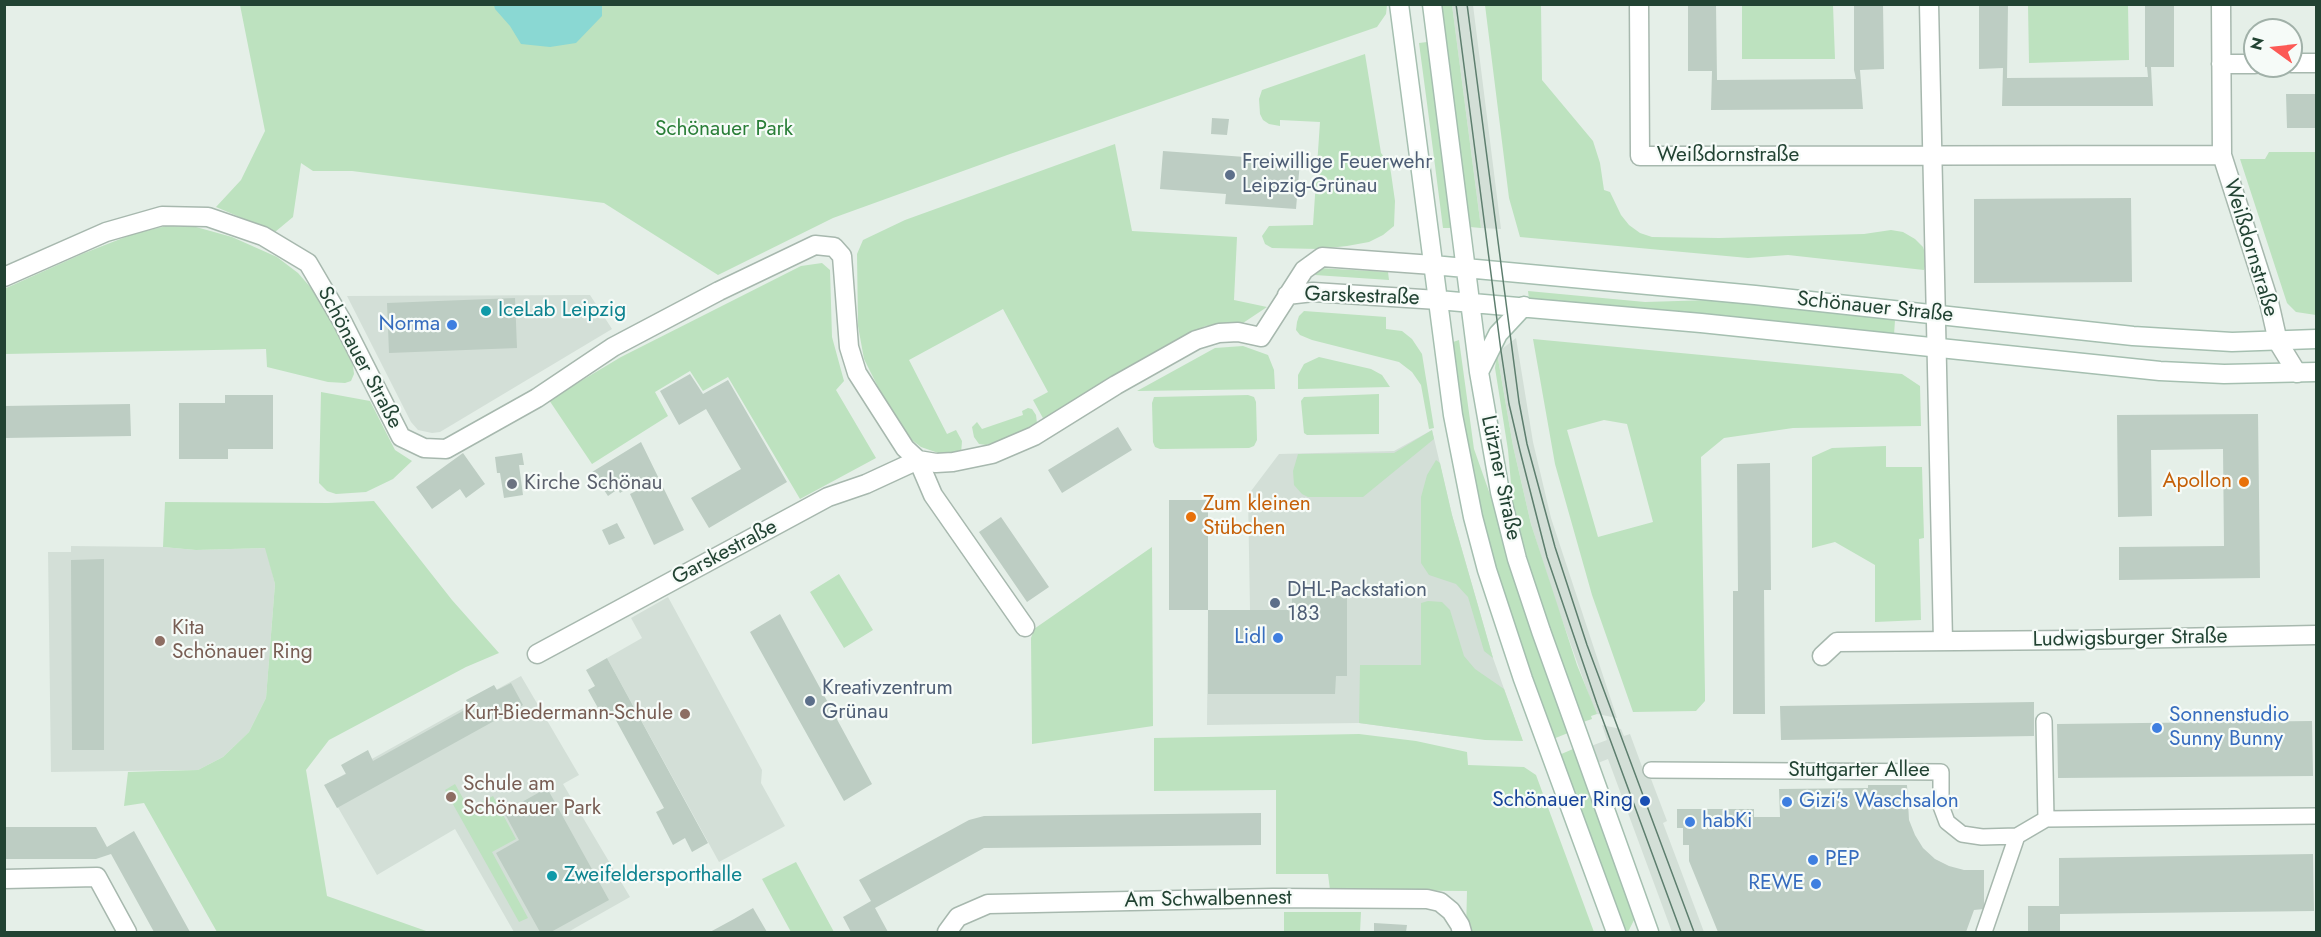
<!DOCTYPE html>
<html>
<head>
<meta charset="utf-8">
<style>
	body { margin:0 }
	#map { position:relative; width:2321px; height:937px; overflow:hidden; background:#e5efe8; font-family:Jost,sans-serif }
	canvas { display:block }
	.frame { position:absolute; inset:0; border:6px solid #224333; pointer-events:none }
	.north { position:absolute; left:2243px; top:18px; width:60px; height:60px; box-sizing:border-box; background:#f6fbf8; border:2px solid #a1b1a9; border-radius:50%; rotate:285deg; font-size:16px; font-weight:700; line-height:24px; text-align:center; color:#224333 }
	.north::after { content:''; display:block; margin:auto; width:21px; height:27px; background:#fc5a56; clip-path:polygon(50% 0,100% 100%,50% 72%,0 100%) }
</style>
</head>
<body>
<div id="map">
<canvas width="2321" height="937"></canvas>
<div class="frame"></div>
<div class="north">N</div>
</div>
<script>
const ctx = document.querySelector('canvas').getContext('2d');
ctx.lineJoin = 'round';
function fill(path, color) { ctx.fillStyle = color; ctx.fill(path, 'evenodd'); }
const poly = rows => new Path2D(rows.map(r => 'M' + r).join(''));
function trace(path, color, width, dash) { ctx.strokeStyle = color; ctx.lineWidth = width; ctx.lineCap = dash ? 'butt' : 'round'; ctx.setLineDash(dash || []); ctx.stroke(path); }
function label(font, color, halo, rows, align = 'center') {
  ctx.font = font + ' Jost,sans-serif'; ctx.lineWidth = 4.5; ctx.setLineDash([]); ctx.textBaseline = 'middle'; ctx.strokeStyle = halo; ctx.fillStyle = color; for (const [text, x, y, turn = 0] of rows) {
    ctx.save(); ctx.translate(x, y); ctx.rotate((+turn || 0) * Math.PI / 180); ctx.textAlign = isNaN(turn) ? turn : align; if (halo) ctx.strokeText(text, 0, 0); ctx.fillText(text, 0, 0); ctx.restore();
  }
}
fill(poly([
	[1452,5,1473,5,1501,229,1481,228],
	[590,295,612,329,440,432,432,433,418,430,411,422,347,296],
	[1516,338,1533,442,1551,518,1617,718,1597,714,1592,704,1555,600,1531,524,1513,446,1497,353],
	[1432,430,1452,515,1479,609,1493,658,1522,739,1455,736,1359,723,1207,725,1208,610,1250,610,1248,495,1279,454,1394,451],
	[71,546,163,547,196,550,266,548,275,584,266,698,249,732,223,757,198,770,51,772,48,552,71,552],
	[668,597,762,770,761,783,785,826,719,862,607,658,642,638,631,618],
	[521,676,579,775,563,784,630,897,568,932,514,932,455,829,377,875,325,785],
	[1602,725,1621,729,1624,736,1630,734,1644,772,1648,771,1667,821,1663,823,1704,932,1672,932,1608,759,1598,763,1591,746,1607,740]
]), '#d3dfd7');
fill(poly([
	[240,5,1387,5,1386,14,1377,27,1010,154,833,218,718,275,604,203,352,171,313,171,301,163,293,217,275,232,216,207,241,180,265,131],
	[1441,5,1452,5,1481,228,1470,227,1466,211],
	[1485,5,1541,5,1542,80,1593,141,1600,163,1604,190,1610,192,1621,215,1629,225,1640,233,1652,237,1719,238,1864,234,1891,230,1903,232,1915,239,1923,247,1927,259,1924,270,1788,255,1748,258,1520,237,1509,198],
	[1742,5,1833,5,1835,59,1742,59],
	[2028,5,2128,5,2129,60,2029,63],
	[1427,42,1451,228,1443,228,1428,111,1419,43],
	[1365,54,1381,153,1389,163,1391,173,1395,201,1394,226,1383,235,1369,242,1347,246,1319,249,1272,248,1265,244,1262,236,1269,226,1313,225,1320,122,1280,120,1280,126,1269,124,1263,120,1260,114,1259,99,1262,90],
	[1115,144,1132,231,1237,237,1234,300,1267,307,1243,323,1205,326,1044,420,1033,400,1048,392,1003,309,909,360,947,434,956,430,962,441,961,454,944,455,921,447,900,431,864,359,858,326,857,254,863,240,905,220],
	[2269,152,2316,152,2316,315,2296,312,2287,303,2240,159,2265,159],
	[166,226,196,227,232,237,277,257,298,273,319,297,353,365,354,374,351,381,345,383,328,382,267,367,266,349,5,354,4,289,82,254,133,234],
	[822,263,830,270,832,337,844,381,836,390,876,458,800,499,728,377,703,391,690,371,655,392,668,416,592,464,549,400,621,357,801,266],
	[1319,268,1388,272,1389,280,1315,275],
	[1528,291,1645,302,1711,300,1895,320,1894,335,1529,299],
	[1304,311,1386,317,1386,329,1402,331,1412,339,1422,354,1434,428,1429,429,1421,385,1412,372,1399,362,1312,340,1300,335,1296,330,1297,322,1299,316],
	[1533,339,1902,374,1920,386,1921,426,1793,428,1724,438,1701,457,1705,693,1705,701,1696,711,1633,712,1592,595,1555,464],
	[1604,420,1627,424,1653,522,1598,537,1567,430],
	[1459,340,1474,449,1493,503,1522,604,1568,733,1553,739,1516,634,1485,534,1470,466,1450,343],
	[1243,346,1268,355,1274,370,1275,389,1137,391,1215,348],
	[1497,353,1513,446,1531,524,1577,665,1597,714,1591,716,1592,719,1583,722,1534,582,1513,506,1508,450,1495,368],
	[1319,357,1371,369,1382,375,1390,387,1298,389,1298,375,1304,364],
	[321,392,370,401,395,450,412,461,393,479,366,492,336,494,327,491,319,483],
	[1379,394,1379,434,1307,435,1304,433,1301,401,1304,397],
	[1248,395,1254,397,1256,402,1257,440,1254,446,1249,448,1160,449,1155,447,1153,442,1152,403,1154,397],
	[1028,408,1032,409,1036,415,1037,423,1015,436,986,445,979,444,974,437,972,427,977,422,982,429,1023,415,1022,411],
	[1432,430,1434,439,1363,497,1308,497,1302,494,1294,485,1293,471,1298,454,1394,453],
	[1886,446,1886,467,1922,467,1924,538,1919,539,1921,620,1875,622,1875,565,1835,542,1812,548,1812,457,1832,448],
	[1436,460,1440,463,1452,515,1493,658,1484,651,1468,597,1456,584,1429,575,1421,563,1421,497,1427,475],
	[374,501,452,600,499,653,466,667,329,740,306,770,327,896,429,932,217,932,144,803,124,806,128,772,198,770,223,757,249,732,266,698,275,584,265,548,196,550,163,547,165,502,328,503],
	[1152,547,1153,726,1032,744,1031,638,1034,629],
	[839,574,873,630,844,648,810,592],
	[1428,601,1442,602,1450,610,1464,656,1475,669,1504,689,1523,741,1485,740,1359,723,1360,665,1421,665,1421,603],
	[1359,734,1416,741,1467,752,1468,765,1524,767,1536,775,1594,932,1466,932,1467,891,1330,890,1328,874,1276,874,1276,790,1154,791,1154,738],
	[1573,749,1635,918,1628,932,1624,932,1559,755],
	[455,784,469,809,493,796,516,839,492,852,528,918,519,922,445,790],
	[796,862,834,932,791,932,762,879],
	[1284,912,1361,912,1360,932,1284,932]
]), '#bde2bf');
fill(poly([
	[494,5,602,5,602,16,576,43,550,47,521,44,510,26,495,9]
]), '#8ad8d3');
fill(poly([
	[1688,4,1716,4,1717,80,1856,79,1854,70,1854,4,1883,4,1884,69,1860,70,1863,109,1711,110,1712,71,1688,71],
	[1979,4,2008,4,2007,78,2148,77,2147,67,2145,67,2145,4,2174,4,2174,67,2151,67,2153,106,2002,106,2003,68,1979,69],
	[2286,94,2316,94,2316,128,2287,128],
	[1212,118,1229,119,1227,135,1211,134],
	[1163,151,1300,161,1296,209,1225,204,1226,194,1160,189],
	[2131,198,2132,282,1974,283,1974,199],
	[515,298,517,348,389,353,387,303],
	[690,374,703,394,728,380,787,482,709,528,691,498,741,469,706,409,679,425,660,391],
	[225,395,273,395,273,449,228,449,228,459,179,459,179,403,225,403],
	[130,404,131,436,4,438,4,406],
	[2258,414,2260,578,2119,580,2119,547,2224,546,2223,449,2151,450,2152,516,2118,517,2117,415],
	[1118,427,1132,450,1062,493,1048,470],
	[641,442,684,530,654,545,630,494,644,487,639,476,630,482,632,485,620,493,618,489,608,496,592,472],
	[463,453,485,484,466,498,460,489,432,509,416,487],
	[522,453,524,465,519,465,523,495,504,498,500,473,497,473,495,457],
	[1770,463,1771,590,1764,590,1765,714,1733,714,1733,591,1738,591,1737,464],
	[1169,500,1208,500,1208,610,1169,610],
	[1001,517,1049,587,1027,602,979,532],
	[617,523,625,538,609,545,602,530],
	[104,559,104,750,72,750,71,560],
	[1292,596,1347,596,1347,676,1336,676,1335,694,1208,694,1208,610,1292,610],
	[780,614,872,784,844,801,750,632],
	[607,658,708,843,692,852,685,838,673,845,656,812,664,808,612,713,603,717,588,690,595,686,586,670],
	[511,683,523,705,337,808,324,785,346,774,341,765,368,750,373,761,470,707,466,700,494,685,497,690],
	[2034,702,2034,736,1781,740,1780,706],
	[2312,721,2313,776,2058,778,2057,724],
	[1868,785,1907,785,1909,820,1915,835,1923,848,1935,859,1949,866,1964,870,1984,870,1984,909,1974,910,1966,932,1718,932,1689,861,1689,845,1683,845,1683,828,1677,828,1677,809,1754,809,1754,817,1780,817,1779,789,1868,788],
	[547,788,609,900,551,932,540,932,496,853,519,840,504,812],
	[1261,813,1261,845,984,848,875,908,888,932,851,932,843,917,871,901,859,880,969,820,984,816],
	[4,827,96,827,107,847,134,831,190,932,154,932,111,854,96,859,4,859],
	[2313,854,2314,911,2060,914,2060,932,2028,932,2028,906,2059,906,2059,858],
	[753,908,767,932,710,932,734,919],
	[1374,923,1407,925,1406,932,1374,932]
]), '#bdcdc3');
const pedestrian = poly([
	[2044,721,2046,819],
	[1651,770,1941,772,1941,806,1947,822,1962,834,1982,837,2017,836,2046,819,2316,816],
	[1984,932,2017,836]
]);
const minor = poly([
	[1639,4,1640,156,2222,155],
	[1929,4,1943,641],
	[2221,4,2222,155,2269,302,2278,342,2297,373],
	[2291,63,2316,63],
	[2221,64,2255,64],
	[537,654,828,497,866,484,918,460,933,495,1025,627],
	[1822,656,1837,642,2076,640,2316,635],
	[4,879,97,877,127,932],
	[947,932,958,917,988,904,1273,898,1427,899,1440,902,1451,911,1460,925,1462,932]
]);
const tertiary = poly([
	[4,277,106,232,162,216,208,217,263,236,308,263,342,321,401,437,424,448,446,449,537,398,613,347,719,291,815,245,834,247,842,256,849,347,857,373,905,448,918,460,936,463,953,462,992,454,1034,436,1116,385,1196,340,1219,333,1238,332,1261,337,1304,270,1322,257,1433,265],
	[1287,295,1313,292,1438,300]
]);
const secondary = poly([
	[1399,4,1453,415,1473,517,1487,570,1523,679,1616,932],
	[1432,4,1479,372,1500,492,1517,559,1541,631,1649,932],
	[1433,265,1755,295,2133,336,2232,342,2316,339],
	[1438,300,1701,323,2160,371,2224,374,2316,372],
	[1479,372,1498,334,1524,306]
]);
trace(pedestrian, '#a7b8ae', 18);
trace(minor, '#a7b8ae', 21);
trace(tertiary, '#a7b8ae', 21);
trace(secondary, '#a5bfb0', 21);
trace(pedestrian, '#fff', 15);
trace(minor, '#fff', 18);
trace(tertiary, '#fff', 18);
trace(secondary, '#fff', 18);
trace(poly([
	[1456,4,1501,351,1509,404,1520,451,1547,557,1597,704,1681,932],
	[1467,4,1519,402,1527,444,1555,547,1587,645,1694,932]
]), '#5d7e6e', 1.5);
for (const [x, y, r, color] of [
	[1230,175,6,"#5c6f8a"],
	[486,311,6,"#0f9aa8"],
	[452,325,6,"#3f7fe0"],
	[2244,482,6,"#e8710a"],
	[512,484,6,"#6b7280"],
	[1191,517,6,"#e8710a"],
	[1275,603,6,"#5c6f8a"],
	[1278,638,6,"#3f7fe0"],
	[160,641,6,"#8d6e63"],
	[810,701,6,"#5c6f8a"],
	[685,714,6,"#8d6e63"],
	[2157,728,6,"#3f7fe0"],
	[451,797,6,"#8d6e63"],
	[1645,801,6,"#1a4fb4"],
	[1787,802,6,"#3f7fe0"],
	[1690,822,6,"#3f7fe0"],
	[1813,860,6,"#3f7fe0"],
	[552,876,6,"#0f9aa8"],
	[1816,884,6,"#3f7fe0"]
]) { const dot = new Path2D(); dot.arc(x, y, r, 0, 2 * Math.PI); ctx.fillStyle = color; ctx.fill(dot); trace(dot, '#f6fbf8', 2); }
label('21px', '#297e37', '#f6fbf8', [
	["Schönauer Park",724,130]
]);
label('21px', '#224333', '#f6fbf8', [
	["Weißdornstraße",1728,156],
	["Weißdornstraße",2250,248,73],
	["Garskestraße",1362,297,2],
	["Schönauer Straße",1875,308,6],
	["Schönauer Straße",359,358,62],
	["Lützner Straße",1500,478,78],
	["Garskestraße",725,553,-28],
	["Ludwigsburger Straße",2130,639,-1],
	["Stuttgarter Allee",1859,771],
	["Am Schwalbennest",1208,900,-1]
]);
label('21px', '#4e5e75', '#f6fbf8', [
	["Freiwillige Feuerwehr",1242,163],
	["Leipzig-Grünau",1242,187],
	["DHL-Packstation",1287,591],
	["183",1287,615],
	["Kreativzentrum",822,689],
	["Grünau",822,713]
], 'left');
label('21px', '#0d838f', '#f6fbf8', [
	["IceLab Leipzig",498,311],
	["Zweifeldersporthalle",564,876]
], 'left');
label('21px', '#366cbe', '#f6fbf8', [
	["Norma",440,325,"right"],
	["Lidl",1266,638,"right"],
	["Sonnenstudio",2169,716],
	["Sunny Bunny",2169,740],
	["Gizi's Waschsalon",1799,802],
	["habKi",1702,822],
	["PEP",1825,860],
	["REWE",1804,884,"right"]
], 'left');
label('21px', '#c56008', '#f6fbf8', [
	["Apollon",2232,482],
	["Zum kleinen",1203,505,"left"],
	["Stübchen",1203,529,"left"]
], 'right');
label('21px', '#5b616d', '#f6fbf8', [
	["Kirche Schönau",524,484]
], 'left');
label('21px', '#785e54', '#f6fbf8', [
	["Kita",172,629],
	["Schönauer Ring",172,653],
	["Kurt-Biedermann-Schule",673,714,"right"],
	["Schule am",463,785],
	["Schönauer Park",463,809]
], 'left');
label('21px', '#164399', '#f6fbf8', [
	["Schönauer Ring",1633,801]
], 'right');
</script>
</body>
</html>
